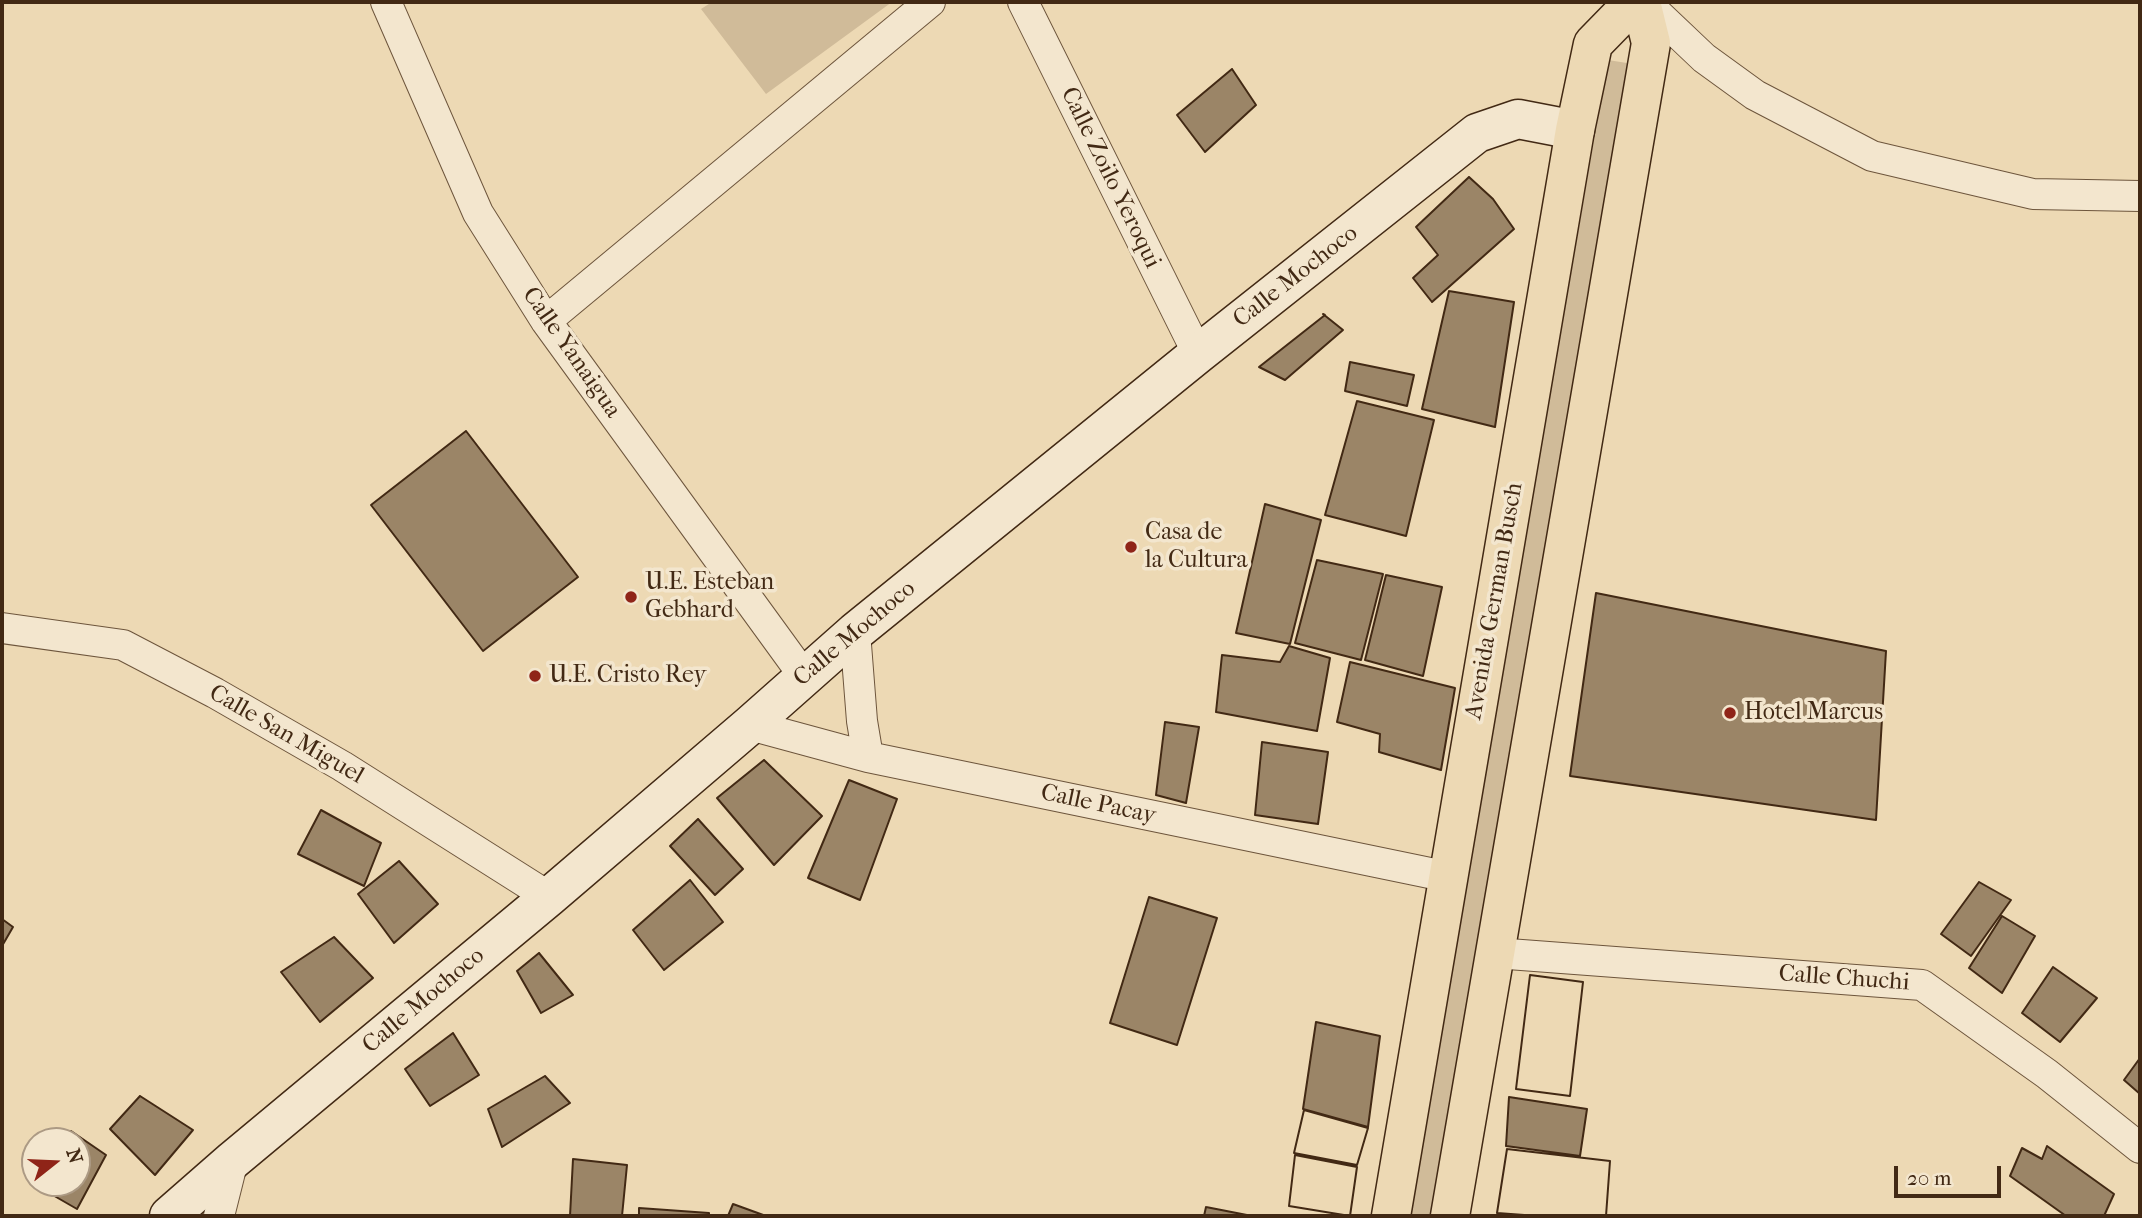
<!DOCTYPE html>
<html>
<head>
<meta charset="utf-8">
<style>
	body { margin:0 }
	#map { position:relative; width:2142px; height:1218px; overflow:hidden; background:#edd9b4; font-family:"IM FELL French Canon",serif }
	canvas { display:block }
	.frame { position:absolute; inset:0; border:4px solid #422914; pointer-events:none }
	.north { position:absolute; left:21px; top:1127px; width:70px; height:70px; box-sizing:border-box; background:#f3e6ce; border:2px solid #ac9a84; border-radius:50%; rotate:72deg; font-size:19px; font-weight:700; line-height:28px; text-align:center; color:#422914 }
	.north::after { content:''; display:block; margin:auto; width:24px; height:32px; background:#8f2418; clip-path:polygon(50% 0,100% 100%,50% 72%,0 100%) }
	.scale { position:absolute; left:1894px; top:1166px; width:107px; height:32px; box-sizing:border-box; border:4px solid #422914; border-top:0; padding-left:9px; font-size:21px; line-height:24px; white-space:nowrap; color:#422914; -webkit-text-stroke:5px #f3e6ce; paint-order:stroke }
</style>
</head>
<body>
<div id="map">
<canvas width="2142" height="1218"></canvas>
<div class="frame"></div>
<div class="north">N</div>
<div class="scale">20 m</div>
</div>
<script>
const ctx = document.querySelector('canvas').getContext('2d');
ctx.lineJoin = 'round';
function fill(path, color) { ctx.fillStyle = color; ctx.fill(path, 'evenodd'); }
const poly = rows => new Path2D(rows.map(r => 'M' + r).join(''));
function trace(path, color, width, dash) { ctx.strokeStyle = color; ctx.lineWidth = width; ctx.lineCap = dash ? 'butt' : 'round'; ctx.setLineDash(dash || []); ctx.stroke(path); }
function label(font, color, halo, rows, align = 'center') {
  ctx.font = font + ' "IM FELL French Canon",serif'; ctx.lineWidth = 7; ctx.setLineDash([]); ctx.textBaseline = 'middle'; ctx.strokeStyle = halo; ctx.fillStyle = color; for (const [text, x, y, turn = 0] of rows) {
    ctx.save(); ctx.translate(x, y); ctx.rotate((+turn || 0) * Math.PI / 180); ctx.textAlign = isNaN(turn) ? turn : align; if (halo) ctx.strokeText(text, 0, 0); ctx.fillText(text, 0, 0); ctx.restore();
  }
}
fill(poly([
	[712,2,892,2,766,94,701,9],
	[1608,60,1633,64,1434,1216,1408,1216]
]), '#d0bb99');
const building = poly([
	[1232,69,1256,105,1205,152,1177,115,1232,69],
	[1469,177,1493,199,1514,229,1432,302,1413,278,1438,255,1416,227,1469,177],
	[1449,291,1514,302,1495,427,1422,409,1449,291],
	[1323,314,1343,330,1285,380,1259,367,1325,315,1323,314],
	[1350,362,1414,375,1407,406,1345,391,1350,362],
	[1357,401,1434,420,1406,536,1325,515,1357,401],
	[466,431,578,577,483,651,371,505,466,431],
	[1265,504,1321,520,1290,644,1236,633,1265,504],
	[1317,560,1383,574,1361,660,1295,643,1317,560],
	[1386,575,1442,587,1423,676,1365,660,1386,575],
	[1596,593,1886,651,1876,820,1570,776,1596,593],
	[1289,646,1330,658,1317,731,1216,712,1222,655,1280,662,1289,646],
	[1350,662,1455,688,1441,770,1379,752,1380,734,1337,722,1350,662],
	[1165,722,1199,727,1186,803,1156,795,1165,722],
	[1262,742,1328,752,1318,824,1255,815,1262,742],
	[764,760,822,816,774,865,717,798,764,760],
	[849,780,897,799,860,900,808,878,849,780],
	[321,810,381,843,364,886,298,854,321,810],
	[698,819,743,869,715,895,670,846,698,819],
	[399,861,438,904,394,943,358,894,399,861],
	[690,880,723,922,664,970,633,930,690,880],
	[1979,882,2011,900,1971,956,1941,934,1979,882],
	[1149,897,1217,918,1177,1045,1110,1023,1149,897],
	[2002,916,2035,936,2002,993,1969,968,2002,916],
	[2,919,13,927,2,946,2,919],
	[334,937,373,978,320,1022,281,972,334,937],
	[539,953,573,995,541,1013,517,971,539,953],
	[2053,967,2097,998,2060,1042,2022,1013,2053,967],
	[1530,975,1583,982,1570,1096,1516,1089,1530,975],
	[1530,975,1583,982,1570,1096,1516,1089,1530,975],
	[1316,1022,1380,1036,1368,1127,1303,1109,1316,1022],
	[453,1033,479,1075,430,1106,405,1069,453,1033],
	[2140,1058,2140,1094,2124,1080,2140,1058],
	[545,1076,570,1103,502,1147,488,1109,545,1076],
	[140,1096,193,1130,155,1175,110,1129,140,1096],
	[1509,1097,1587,1109,1580,1156,1506,1146,1509,1097],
	[1304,1110,1368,1128,1357,1165,1294,1153,1304,1110],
	[1304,1110,1368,1128,1357,1165,1294,1153,1304,1110],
	[71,1131,106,1155,77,1209,37,1186,39,1183,77,1183,77,1141,64,1141,71,1131],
	[2047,1146,2114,1194,2104,1216,2066,1216,2010,1176,2022,1148,2042,1159,2047,1146],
	[1507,1149,1610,1161,1606,1216,1538,1216,1497,1213,1507,1149],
	[1507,1149,1610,1161,1606,1216,1538,1216,1497,1213,1507,1149],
	[1295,1155,1357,1167,1350,1216,1289,1206,1295,1155],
	[1295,1155,1357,1167,1350,1216,1289,1206,1295,1155],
	[573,1159,627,1165,622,1216,570,1216,573,1159],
	[733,1204,766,1216,728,1216,733,1204],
	[1206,1207,1252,1216,1204,1216,1206,1207],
	[639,1208,709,1213,709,1216,639,1216,639,1208]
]);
fill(building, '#9b8567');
trace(building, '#422914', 2);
const street = poly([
	[386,2,478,213,546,321,804,676],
	[1023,2,1198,354],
	[1645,2,1704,58,1755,95,1872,156,2033,194,2140,196],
	[546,321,930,2],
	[2,628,123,645,215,693,342,766,549,897],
	[855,632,862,721,868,757],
	[750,725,868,757,1449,877],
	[1495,953,1922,985,2047,1074,2140,1148],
	[219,1216,233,1160]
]);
const secondary = poly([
	[169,1216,233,1160,549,897,750,725,855,632,1198,354,1477,133,1518,119,1575,130]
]);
const primary = poly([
	[1391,1216,1575,130,1593,44,1634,2],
	[1450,1216,1651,43,1641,2]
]);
trace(street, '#6d553c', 32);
trace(secondary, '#422914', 41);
trace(primary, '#422914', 41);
trace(street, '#f3e6ce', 30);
trace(secondary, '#f3e6ce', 38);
trace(primary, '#edd9b4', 38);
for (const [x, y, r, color] of [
	[1131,547,7,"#8f2418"],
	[631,597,7,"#8f2418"],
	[535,676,7,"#8f2418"],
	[1730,713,7,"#8f2418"]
]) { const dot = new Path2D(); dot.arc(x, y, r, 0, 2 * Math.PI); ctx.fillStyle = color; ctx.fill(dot); trace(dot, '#f3e6ce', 2.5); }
label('24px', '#422914', '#f3e6ce', [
	["Calle Zoilo Yeroqui",1110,178,64],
	["Calle Mochoco",1296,277,-38],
	["Calle Yanaigua",571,353,55],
	["Avenida German Busch",1495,601,-80],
	["Calle Mochoco",855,634,-40],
	["Calle San Miguel",286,735,30],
	["Calle Pacay",1098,805,12],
	["Calle Chuchi",1844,979,4],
	["Calle Mochoco",424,1001,-40]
]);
label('24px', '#422914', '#f3e6ce', [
	["Casa de",1145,533],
	["la Cultura",1145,561],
	["U.E. Esteban",645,583],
	["Gebhard",645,611],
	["U.E. Cristo Rey",549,676],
	["Hotel Marcus",1744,713]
], 'left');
</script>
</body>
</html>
